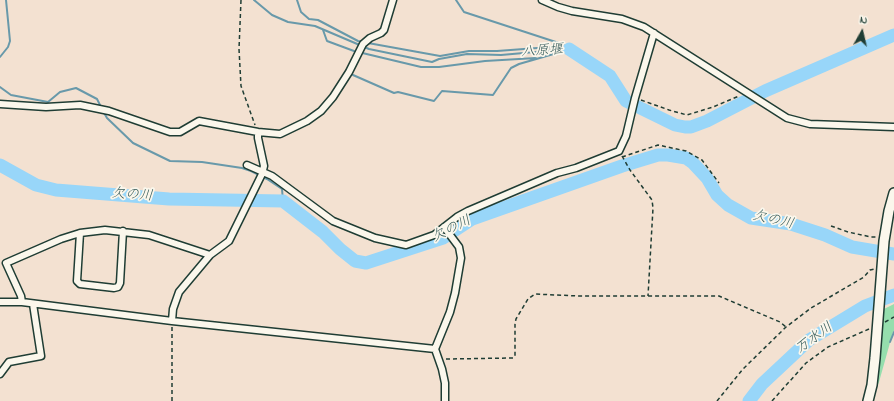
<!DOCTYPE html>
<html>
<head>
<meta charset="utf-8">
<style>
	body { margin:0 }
	#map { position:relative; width:894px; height:401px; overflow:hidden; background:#f3e1d1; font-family:"Indie Flower",sans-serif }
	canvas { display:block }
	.north { position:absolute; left:842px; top:12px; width:40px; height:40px; -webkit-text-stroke:3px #fbf7ec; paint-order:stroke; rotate:8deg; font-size:11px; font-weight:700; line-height:16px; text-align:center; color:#1f3d34 }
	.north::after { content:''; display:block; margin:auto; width:14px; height:18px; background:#1f3d34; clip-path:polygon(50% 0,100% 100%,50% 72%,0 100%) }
</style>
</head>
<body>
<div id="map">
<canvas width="894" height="401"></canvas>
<div class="north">N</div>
</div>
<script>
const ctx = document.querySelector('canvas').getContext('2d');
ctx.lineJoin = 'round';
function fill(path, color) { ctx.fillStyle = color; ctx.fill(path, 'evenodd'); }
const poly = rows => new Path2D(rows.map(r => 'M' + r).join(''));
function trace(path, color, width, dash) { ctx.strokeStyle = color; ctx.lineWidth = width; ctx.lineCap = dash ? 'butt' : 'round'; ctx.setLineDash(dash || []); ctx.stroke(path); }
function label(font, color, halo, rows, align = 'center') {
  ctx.font = font + ' "Indie Flower","Klee One",sans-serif'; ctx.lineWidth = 3.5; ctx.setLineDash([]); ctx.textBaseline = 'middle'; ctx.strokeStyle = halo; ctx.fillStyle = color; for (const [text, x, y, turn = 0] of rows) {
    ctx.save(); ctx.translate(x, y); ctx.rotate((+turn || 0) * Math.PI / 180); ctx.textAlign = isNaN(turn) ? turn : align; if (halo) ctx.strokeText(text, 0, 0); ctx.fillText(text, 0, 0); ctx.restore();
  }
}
fill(poly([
	[894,304,894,331,893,332,879,382,872,401,879,357,884,309]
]), '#95dead');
trace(poly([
	[254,0,272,15,288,22,315,26,369,49,432,62,439,59,467,54,501,55,569,49],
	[297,0,301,12,309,19,318,20,358,41,364,42],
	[456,0,464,12,565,45,569,49],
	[323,30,327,41,354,51,421,67,439,67,485,61,536,58],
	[368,43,440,56,469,51,497,51,551,47,564,49],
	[0,57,8,47,10,41,6,0],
	[353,75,394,93,398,92,434,101,442,91,493,95,511,68,519,64,564,51],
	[0,87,11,95,48,102,60,92,76,88,97,99,101,107],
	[103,111,107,118,133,143,170,161,202,162,242,168,251,171,267,179,282,189,283,201],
	[890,342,894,332]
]), '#6899aa', 2);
trace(poly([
	[569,49,610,76,626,101,675,125,685,127,691,127,707,121,765,91,894,35],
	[0,165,36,185,56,190,169,199,283,201,323,232,340,249,355,261,366,263,443,238,472,219,622,166,658,155,668,155,686,158,693,163,707,178,717,195,728,205,751,218,791,224,825,235,852,247,894,254],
	[749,401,762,384,809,340,865,306,894,295]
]), '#98d6f9', 13);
const street = poly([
	[542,0,558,7,572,11,622,19,644,27,787,118,810,124,894,127],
	[0,104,46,107,80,105,109,111,170,132,180,132,199,121,258,132,280,134,307,121,321,111,333,97,349,72,363,44,370,38,381,33,384,30,393,0],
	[247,165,272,176,333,221,375,238,406,245,434,235,457,217,468,211,557,173,576,168,619,151,626,136,635,98,654,33],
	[444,227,459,247,461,258,455,293,450,312,435,349,442,369,445,383,445,401],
	[80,233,77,281,80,284,114,288,118,287,120,283,123,231],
	[0,302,22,302,172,321,435,349],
	[22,302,21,296,6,263,61,239,80,233,105,230,149,235,210,255],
	[172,321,173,309,179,292,210,255,229,241,262,174,264,166,258,138,258,132],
	[0,374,9,362,41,356,33,304]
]);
const secondary = poly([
	[868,401,872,385,875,358,884,241,889,211,894,193]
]);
trace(street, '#1f3d34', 9);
trace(secondary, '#1f3d34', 12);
trace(poly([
	[241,0,239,49,241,86,255,125],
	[641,100,669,110,687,115,713,107,739,96],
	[622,156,630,170,652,200,653,208,648,296],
	[622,157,658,145,686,151,702,160,719,183],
	[831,226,848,232,871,237,877,237],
	[885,322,894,317],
	[172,327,172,401],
	[446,359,513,358,515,356,515,324,516,319,528,299,535,294,578,296,719,296,780,322,786,327],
	[717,401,743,369,786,327,811,308,864,277,870,270,875,269],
	[772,401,806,363,828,347,869,329]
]), '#1f3d34', 1.5, [4, 3]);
trace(street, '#fbf7ec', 6);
trace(secondary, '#fbf7ec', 9);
label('italic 14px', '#375c5b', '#fbf7ec', [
	["八原堰",542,52,-4],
	["欠の川",132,196,4],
	["欠の川",773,221,13],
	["欠の川",452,230,-27],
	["万水川",815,339,-36]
]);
</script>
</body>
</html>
